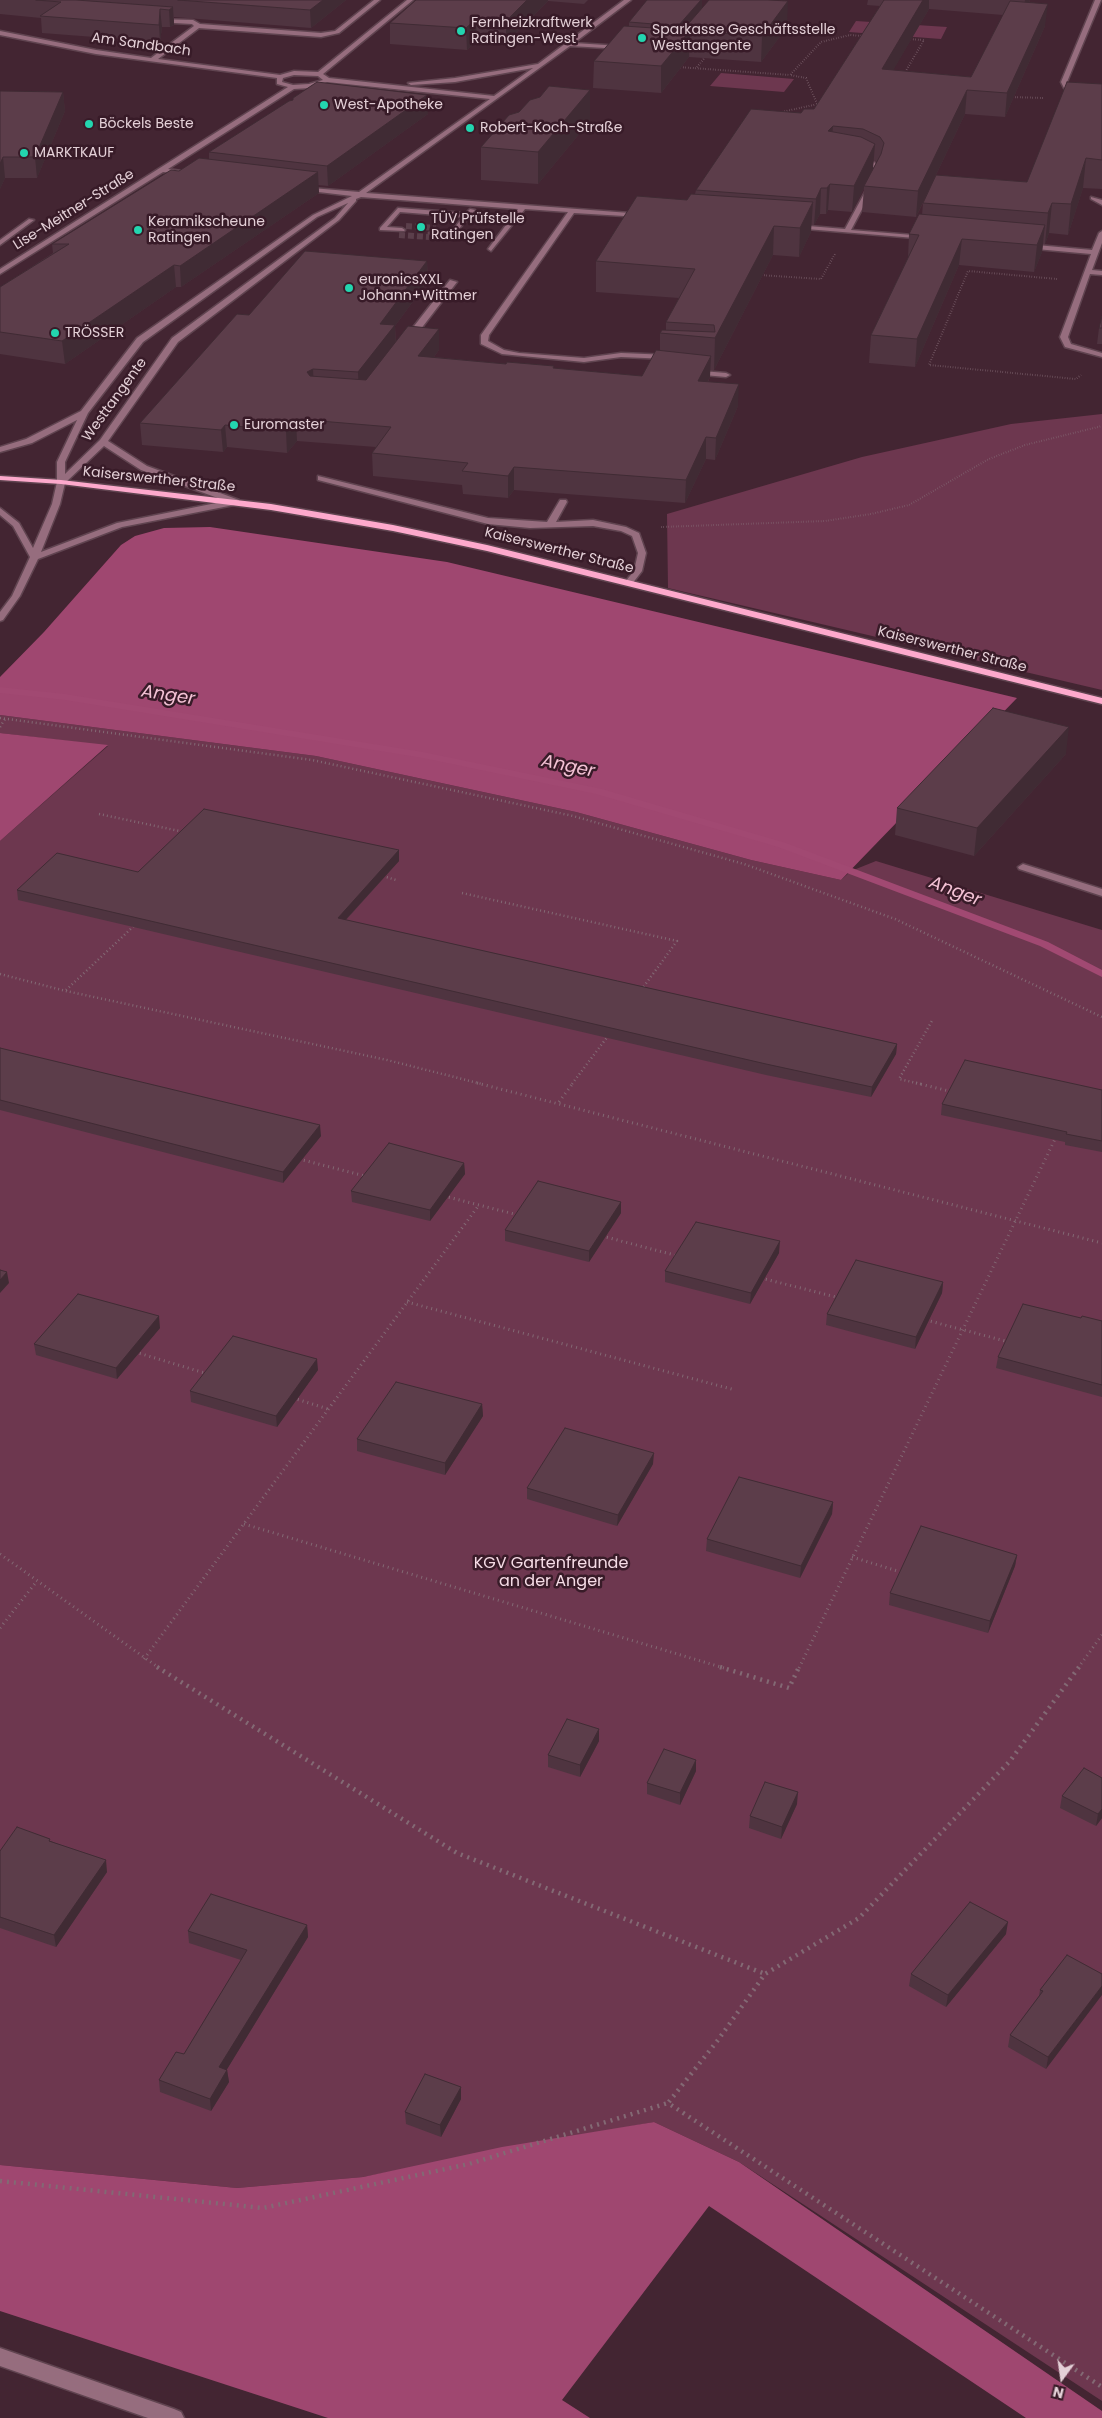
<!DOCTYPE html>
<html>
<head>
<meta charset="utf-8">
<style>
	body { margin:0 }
	#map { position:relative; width:1102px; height:2418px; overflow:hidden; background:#432532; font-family:Poppins,sans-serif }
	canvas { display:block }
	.north { position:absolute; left:1037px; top:2353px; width:50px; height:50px; -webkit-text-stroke:4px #381b28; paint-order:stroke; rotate:194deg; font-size:14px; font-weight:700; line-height:20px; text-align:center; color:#e4d0d7 }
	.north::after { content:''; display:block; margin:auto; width:18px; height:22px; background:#e4d0d7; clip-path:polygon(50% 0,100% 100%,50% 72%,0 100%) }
</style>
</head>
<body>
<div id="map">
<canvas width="1102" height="2418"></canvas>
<div class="north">N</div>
</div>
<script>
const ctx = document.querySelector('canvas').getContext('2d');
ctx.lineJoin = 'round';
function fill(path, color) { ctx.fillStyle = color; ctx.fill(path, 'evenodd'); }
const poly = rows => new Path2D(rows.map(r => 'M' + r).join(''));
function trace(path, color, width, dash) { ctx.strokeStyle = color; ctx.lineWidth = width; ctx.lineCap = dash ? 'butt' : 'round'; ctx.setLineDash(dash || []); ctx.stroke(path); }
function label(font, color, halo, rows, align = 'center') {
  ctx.font = font + ' Poppins,sans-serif'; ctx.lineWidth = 5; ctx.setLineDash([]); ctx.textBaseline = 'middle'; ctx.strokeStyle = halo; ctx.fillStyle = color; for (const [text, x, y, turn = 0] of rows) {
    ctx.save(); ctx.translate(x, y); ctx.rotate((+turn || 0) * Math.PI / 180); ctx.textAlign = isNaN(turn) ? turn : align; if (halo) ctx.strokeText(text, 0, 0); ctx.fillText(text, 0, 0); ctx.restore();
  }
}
fill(poly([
	[856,21,947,27,941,39,849,32],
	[721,73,794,79,784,92,710,86],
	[1102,414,1102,690,668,588,667,514,862,457,1011,424],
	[0,715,316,756,576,812,751,860,841,880,851,871,876,861,1102,930,1102,2401,739,2162,654,2122,363,2177,237,2188,0,2165,0,841,108,746,0,733]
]), '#6d374f');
fill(poly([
	[210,527,447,562,1017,698,841,880,751,860,576,812,316,756,0,715,0,677,44,632,121,545,135,536,164,528],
	[0,733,108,745,0,841],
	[654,2122,739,2162,1102,2411,1102,2418,1026,2418,709,2206,562,2400,590,2418,328,2418,0,2311,0,2165,237,2188,363,2177,502,2147]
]), '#9f4770');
fill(poly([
	[0,687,65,694,423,752,602,789,786,843,1048,942,1102,970,1102,977,1040,946,778,847,596,794,423,758,65,700,0,693,0,687]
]), '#a14972');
trace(poly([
	[406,226,436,228],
	[399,235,429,237]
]), '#5b3f4b', 6, [6, 3]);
const minor = poly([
	[374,0,380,0,339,33,321,37,199,28,158,59,280,75,294,71,318,72,407,0,413,0,323,74,329,78,494,96,533,68,455,82,411,85,408,83,455,78,538,64,624,0,631,0,574,43,621,46,623,49,570,46,366,193,643,214,643,216,641,217,574,213,489,335,488,341,504,350,519,353,584,358,621,353,669,355,673,357,669,359,621,357,584,362,502,354,481,344,481,335,568,212,525,209,491,251,488,249,518,209,361,197,356,199,356,201,339,220,178,342,108,441,147,466,239,500,239,504,122,527,38,559,20,596,3,620,0,621,0,612,12,596,30,557,13,526,0,515,0,508,19,523,33,548,52,504,57,482,57,462,77,420,32,443,0,452,0,447,26,439,81,411,137,338,313,215,352,196,302,190,299,188,300,187,359,192,490,99,327,82,310,88,294,89,168,169,188,172,188,174,163,172,0,274,0,269,288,87,277,84,277,78,96,54,0,35,0,31,96,50,151,58,194,26,192,24,157,22,155,19,193,20,200,24,321,33,335,31,374,0],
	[294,75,318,76,323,80,309,84,293,85,282,82,283,78,294,75],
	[348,203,335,218,172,338,100,440,65,474,65,462,88,413,143,342,317,217,348,203],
	[104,446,141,470,226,501,117,523,41,552,60,504,65,483,104,446],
	[1095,0,1101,0,1067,82,1069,86,1075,91,1102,96,1102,100,1071,93,1064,88,1061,82,1095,0],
	[859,156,872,160,881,169,878,179,851,230,925,236,927,237,927,239,794,228,794,226,796,225,845,229,872,179,875,169,868,162,857,159,859,156],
	[1091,197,1102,200,1102,205,1091,199,1091,197],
	[398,208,466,213,470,209,475,210,453,236,432,235,429,233,432,231,451,232,463,217,400,212,387,227,402,228,405,230,404,231,380,230,380,228,398,208],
	[29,219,34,220,0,245,0,240,29,219],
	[1102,231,1102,243,1092,270,1102,271,1102,275,1090,274,1068,337,1071,344,1102,353,1102,357,1065,347,1060,337,1091,254,1025,248,1022,246,1025,244,1092,250,1099,233,1102,231],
	[450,280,457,282,410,343,404,343,404,339,450,280],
	[690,370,726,373,730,375,726,377,693,374,690,374,690,370],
	[318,476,488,518,547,522,560,500,566,500,567,502,556,522,593,520,626,527,639,533,646,553,642,571,632,584,626,584,625,582,634,571,638,553,632,536,621,531,593,526,530,528,488,524,318,480,318,476],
	[1023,864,1102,889,1102,896,1019,869,1018,867,1023,864],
	[0,2348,174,2409,181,2412,184,2418,148,2418,0,2366,0,2348]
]);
const major = poly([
	[0,476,61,480,271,504,393,525,487,545,1102,698,1102,704,487,551,393,531,271,510,61,484,0,480,0,476]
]);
trace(minor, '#604450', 3);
trace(major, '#604450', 3);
trace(poly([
	[678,67,790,75],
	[697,67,707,55],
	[904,74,924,40,907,39],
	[1010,97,1044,98],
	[818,106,806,78,790,75,821,42,850,35,863,36],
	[777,113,818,104],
	[759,275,821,279,835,254],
	[1057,279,968,271,929,365,1076,379,1081,375],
	[661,527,825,521,871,514,909,505,989,459,1025,445,1102,426]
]), '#836974', 2, [0.5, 2]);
trace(poly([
	[0,718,312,760,573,816,744,864,895,919,1102,1017],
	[0,727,5,719],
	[99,814,184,832],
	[383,876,396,880],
	[462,893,677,941,642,989],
	[0,974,66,991,387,1060,482,1084],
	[66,990,136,924],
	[572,1084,608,1036],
	[921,1084,899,1079,933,1019]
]), '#836974', 2.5, [1, 3]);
trace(poly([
	[477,1083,1102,1243],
	[916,1083,953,1092],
	[559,1102,573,1083],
	[299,1159,365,1176],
	[444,1196,518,1215],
	[602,1236,678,1256],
	[761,1278,840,1298],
	[407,1302,735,1390],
	[926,1320,1009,1342],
	[135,1352,208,1374],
	[293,1398,328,1409],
	[244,1524,724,1668],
	[0,1554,159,1668],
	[852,1557,904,1573],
	[0,1628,37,1581],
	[144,1659,479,1205],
	[799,1668,1056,1137],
	[1078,1668,1102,1635]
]), '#836974', 3, [1, 4]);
trace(poly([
	[157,1667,457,1853,765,1974],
	[720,1667,789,1688,799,1667],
	[1079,1667,1010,1761,859,1918,765,1974,718,2040,668,2103,1102,2387],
	[0,2181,263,2208,469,2164,668,2103]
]), '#836974', 4.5, [2, 5]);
fill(minor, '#966d7e');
fill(major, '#fda9cc');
fill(poly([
	[0,0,346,0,311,28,174,17,174,25,170,27,162,27,160,42,42,33,41,18,0,14],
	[416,0,588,0,584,4,548,1,506,43,477,41,467,50,390,44,390,23],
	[702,0,702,8,787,27,761,62,689,57,661,93,593,88,594,61,629,26,629,22],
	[868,0,1030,0,1029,3,1045,26,1005,117,965,114,936,175,1027,182,1102,84,1102,189,1083,188,1068,235,1049,233,1045,244,1043,244,1042,252,1034,272,959,265,915,367,869,363,871,335,908,258,909,234,922,215,923,203,916,217,862,212,864,188,852,212,828,210,826,214,820,214,814,225,811,225,811,232,799,257,773,255,714,370,710,370,710,377,708,382,738,406,715,460,706,459,685,503,514,490,508,498,463,494,462,485,373,476,372,453,376,447,297,441,287,453,227,447,223,452,142,445,140,423,249,315,427,261,428,281,395,326,396,342,439,350,434,357,506,364,554,366,554,368,642,376,660,350,660,333,666,330,666,322,679,298,596,292,596,261,695,194,696,190,801,113,814,109,880,6,867,5],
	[929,9,1003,15,971,77,893,70],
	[874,160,877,162,871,173],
	[590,90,590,121,538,184,481,180,481,147,519,112,540,97],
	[0,91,63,92,65,111,37,178,5,178,0,189],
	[427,95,428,114,328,186,318,185,319,193,181,287,176,287,65,364,0,354,0,287,53,253,52,244,179,171,209,159,209,152],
	[1102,316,1102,344,1097,344,1099,328],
	[1066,754,974,856,895,835,897,808],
	[399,850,399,861,346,920,897,1044,896,1054,871,1097,766,1075,18,900,17,890,138,872],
	[0,1048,321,1136,283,1183,0,1110],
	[1102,1090,1102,1152,1065,1145,1065,1142,941,1115,942,1104],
	[464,1163,465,1174,430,1221,352,1202,351,1191],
	[621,1202,621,1213,589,1262,505,1241,505,1230],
	[779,1253,750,1304,665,1282,665,1271],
	[943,1282,942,1293,915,1349,826,1325,827,1314],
	[1081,1318,1102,1321,1102,1397,996,1368,998,1357],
	[160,1328,117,1379,36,1355,34,1344],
	[318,1370,277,1427,191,1402,190,1391],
	[482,1404,483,1416,445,1475,357,1451,357,1439],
	[653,1464,617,1526,527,1499,527,1488],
	[833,1502,832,1514,800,1578,706,1551,707,1539],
	[1017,1555,1015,1566,988,1633,889,1605,890,1593],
	[599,1741,580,1777,548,1767,548,1755],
	[696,1771,680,1805,647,1794,647,1783],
	[1102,1778,1102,1818,1096,1826,1060,1808,1062,1796],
	[797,1804,781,1839,749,1828,750,1816],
	[51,1841,107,1872,56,1947,0,1928,0,1851],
	[307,1925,308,1937,227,2069,227,2070,229,2082,211,2111,160,2092,159,2080,184,2054,241,1960,189,1943,188,1931],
	[1006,1934,946,2007,909,1986,911,1974],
	[1067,1955,1046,2069,1008,2047,1010,2035,1039,1996,1040,1990],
	[461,2099,441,2137,406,2124,405,2112]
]), '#4f3440');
fill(poly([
	[323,0,346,0,311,28,310,10],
	[527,0,548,0,548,1,506,43,506,21],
	[701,0,702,0,702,21,690,31,689,57,661,93,661,66,677,46,678,26],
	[923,0,929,0,929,9,880,93,882,69],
	[1025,0,1030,0,1023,16],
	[788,1,787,27,761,62,762,36],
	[1048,4,1045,26,1005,117,1007,93],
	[173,7,174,25,170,27,169,10],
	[160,9,162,27,160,42,159,25],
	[476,19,477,41,467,50,466,28],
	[590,90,590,121,538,184,538,152],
	[967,90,965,114,916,217,918,191],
	[63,92,65,111,37,178,35,157],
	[427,95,428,114,328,186,327,166],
	[833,126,831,151,828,131],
	[875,144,873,169,864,186,864,188,852,212,854,186],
	[3,157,5,178,0,189,0,164],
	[1086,158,1083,188,1068,235,1071,204],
	[318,172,319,193,181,287,180,266],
	[830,184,828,210,826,214,827,188],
	[821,188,820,214,814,225,816,199],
	[813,202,811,232,799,257,800,228],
	[1052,203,1049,233,1045,244,1048,213],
	[1045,225,1042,252,1034,272,1037,245],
	[774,226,773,255,714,370,715,338],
	[962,239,959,265,915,367,917,339],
	[427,261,428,281,395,326,396,346,359,393,358,372,380,324],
	[174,265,176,287,65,364,62,341],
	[439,329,439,350,419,377,418,356],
	[711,356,710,377,697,402,698,381],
	[313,369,314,390,307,372],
	[739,384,738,406,715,460,716,438],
	[296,419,297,441,287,453,286,431],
	[225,425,227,447,223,452,221,430],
	[706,437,706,459,685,503,686,480],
	[514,467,514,490,508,498,508,476],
	[1069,727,1066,754,974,856,977,828],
	[399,850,399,861,338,928,338,918],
	[897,1044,896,1054,871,1097,872,1087],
	[320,1125,321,1136,283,1183,283,1172],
	[464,1163,465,1174,430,1221,430,1210],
	[621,1202,621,1213,589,1262,589,1251],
	[780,1241,779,1253,750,1304,751,1293],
	[7,1272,9,1283,0,1293,0,1280],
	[943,1282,942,1293,915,1349,916,1337],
	[159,1316,160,1328,117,1379,116,1368],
	[317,1359,318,1370,277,1427,276,1416],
	[482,1404,483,1416,445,1475,445,1463],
	[654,1453,653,1464,617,1526,618,1515],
	[833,1502,832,1514,800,1578,801,1566],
	[1017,1555,1015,1566,988,1633,990,1621],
	[599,1729,599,1741,580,1777,580,1765],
	[696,1760,696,1771,680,1805,680,1793],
	[798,1792,797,1804,781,1839,782,1827],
	[1102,1809,1102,1818,1096,1826,1098,1814],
	[106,1860,107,1872,56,1947,54,1935],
	[1008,1922,1006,1934,946,2007,948,1995],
	[307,1925,308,1937,221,2079,219,2067],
	[1102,1986,1102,1995,1046,2069,1048,2057],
	[227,2070,229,2082,211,2111,210,2099],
	[461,2087,461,2099,441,2137,440,2125]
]), '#402b34');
const building = poly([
	[36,0,76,0,173,7,169,10,160,9,159,25,40,16,61,2,36,0],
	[178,0,323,0,310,10,178,0],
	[416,0,527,0,506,21,476,19,466,28,390,23,416,0],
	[647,0,701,0,678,26,629,22,647,0],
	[709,0,768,0,788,1,762,36,690,31,661,66,594,61,624,26,683,30,709,0],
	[884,0,923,0,882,69,971,77,1010,1,1048,4,1007,93,967,90,918,191,864,186,881,154,884,143,880,137,863,129,833,126,828,131,861,137,875,144,854,186,830,184,827,188,821,188,816,199,696,190,751,109,801,113,804,109,814,109,884,0],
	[317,82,427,95,327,166,209,152,289,101,293,100,293,98,317,82],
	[1067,82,1102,84,1102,160,1086,158,1071,204,1052,203,1048,213,923,203,936,175,1027,182,1067,82],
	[549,86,590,90,538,152,481,147,509,115,519,112,530,100,540,97,549,86],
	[0,91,63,92,35,157,3,157,0,164,0,91],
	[199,158,318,172,180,266,174,265,62,341,0,332,0,287,69,244,52,244,171,170,179,171,199,158],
	[691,194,813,202,800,228,774,226,715,338,660,333,662,330,715,332,714,325,666,322,695,269,596,261,637,196,687,200,691,194],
	[919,214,1045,225,1037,245,962,239,917,339,871,335,919,235,909,234,919,214],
	[305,251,427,261,380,324,395,325,358,372,313,369,307,372,310,376,366,380,408,326,439,329,418,356,506,364,507,362,554,366,553,368,642,376,656,350,711,356,698,381,739,384,716,438,706,437,686,480,514,467,508,476,462,471,468,463,372,453,391,427,296,419,286,431,225,425,221,430,140,423,237,314,249,315,305,251],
	[1102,316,1102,328,1099,328,1102,316],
	[993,708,1069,727,977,828,897,808,993,708],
	[204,809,399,850,338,918,897,1044,872,1087,766,1064,17,890,57,853,138,872,204,809],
	[0,1048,320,1125,283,1172,0,1100,0,1048],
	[965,1060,1102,1090,1102,1141,1066,1134,1067,1132,942,1104,965,1060],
	[389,1143,464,1163,430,1210,351,1191,389,1143],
	[538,1181,621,1202,589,1251,505,1230,538,1181],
	[696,1222,780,1241,751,1293,665,1271,696,1222],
	[856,1260,943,1282,916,1337,827,1314,856,1260],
	[0,1270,7,1272,0,1280,0,1270],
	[78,1294,159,1316,116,1368,34,1344,78,1294],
	[1023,1304,1081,1318,1082,1316,1102,1321,1102,1385,998,1357,1023,1304],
	[233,1336,317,1359,276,1416,190,1391,233,1336],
	[396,1382,482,1404,445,1463,357,1439,396,1382],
	[565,1428,654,1453,618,1515,527,1488,565,1428],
	[739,1477,833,1502,801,1566,707,1539,739,1477],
	[921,1526,1017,1555,990,1621,890,1593,921,1526],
	[567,1719,599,1729,580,1765,548,1755,567,1719],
	[664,1749,696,1760,680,1793,647,1783,664,1749],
	[1084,1768,1102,1778,1102,1809,1098,1814,1062,1796,1084,1768],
	[765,1782,798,1792,782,1827,750,1816,765,1782],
	[17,1827,50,1839,49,1841,106,1860,54,1935,0,1917,0,1851,17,1827],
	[211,1894,307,1925,219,2067,227,2070,210,2099,159,2080,176,2052,184,2054,247,1950,188,1931,211,1894],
	[970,1902,1008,1922,948,1995,911,1974,970,1902],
	[1067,1955,1102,1974,1102,1986,1048,2057,1010,2035,1043,1991,1040,1990,1067,1955],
	[425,2074,461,2087,440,2125,405,2112,425,2074]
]);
fill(building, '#5c3d4a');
trace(building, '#402b34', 1);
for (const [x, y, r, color] of [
	[461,31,5,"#23d5af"],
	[642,38,5,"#23d5af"],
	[324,105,5,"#23d5af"],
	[89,124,5,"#23d5af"],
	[470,128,5,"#23d5af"],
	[24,153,5,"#23d5af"],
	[421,227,5,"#23d5af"],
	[138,230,5,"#23d5af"],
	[349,288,5,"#23d5af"],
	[55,333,5,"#23d5af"],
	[234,425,5,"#23d5af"]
]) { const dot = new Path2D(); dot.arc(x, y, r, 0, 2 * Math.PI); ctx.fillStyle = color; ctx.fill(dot); trace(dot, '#381b28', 2); }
label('14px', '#e4d0d7', '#381b28', [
	["Fernheizkraftwerk",471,23],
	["Ratingen-West",471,39],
	["Sparkasse Geschäftsstelle",652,30],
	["Westtangente",652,46],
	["West-Apotheke",334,105],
	["Böckels Beste",99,124],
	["Robert-Koch-Straße",480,128],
	["MARKTKAUF",34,153],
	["TÜV Prüfstelle",431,219],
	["Ratingen",431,235],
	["Keramikscheune",148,222],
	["Ratingen",148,238],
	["euronicsXXL",359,280],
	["Johann+Wittmer",359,296],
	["TRÖSSER",65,333],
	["Euromaster",244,425]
], 'left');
label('14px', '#e4d0d7', '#381b28', [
	["Am Sandbach",141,45,8],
	["Lise-Meitner-Straße",74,210,-32],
	["Westtangente",115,400,-54],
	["Kaiserswerther Straße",159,480,6],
	["Kaiserswerther Straße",559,551,14],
	["Kaiserswerther Straße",952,650,14]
]);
label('16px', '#f6dce6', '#381b28', [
	["KGV Gartenfreunde",551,1564],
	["an der Anger",551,1582]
]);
label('italic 18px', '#f4c2d5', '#381b28', [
	["Anger",168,696,9],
	["Anger",568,767,12],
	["Anger",955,892,21]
]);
</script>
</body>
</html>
